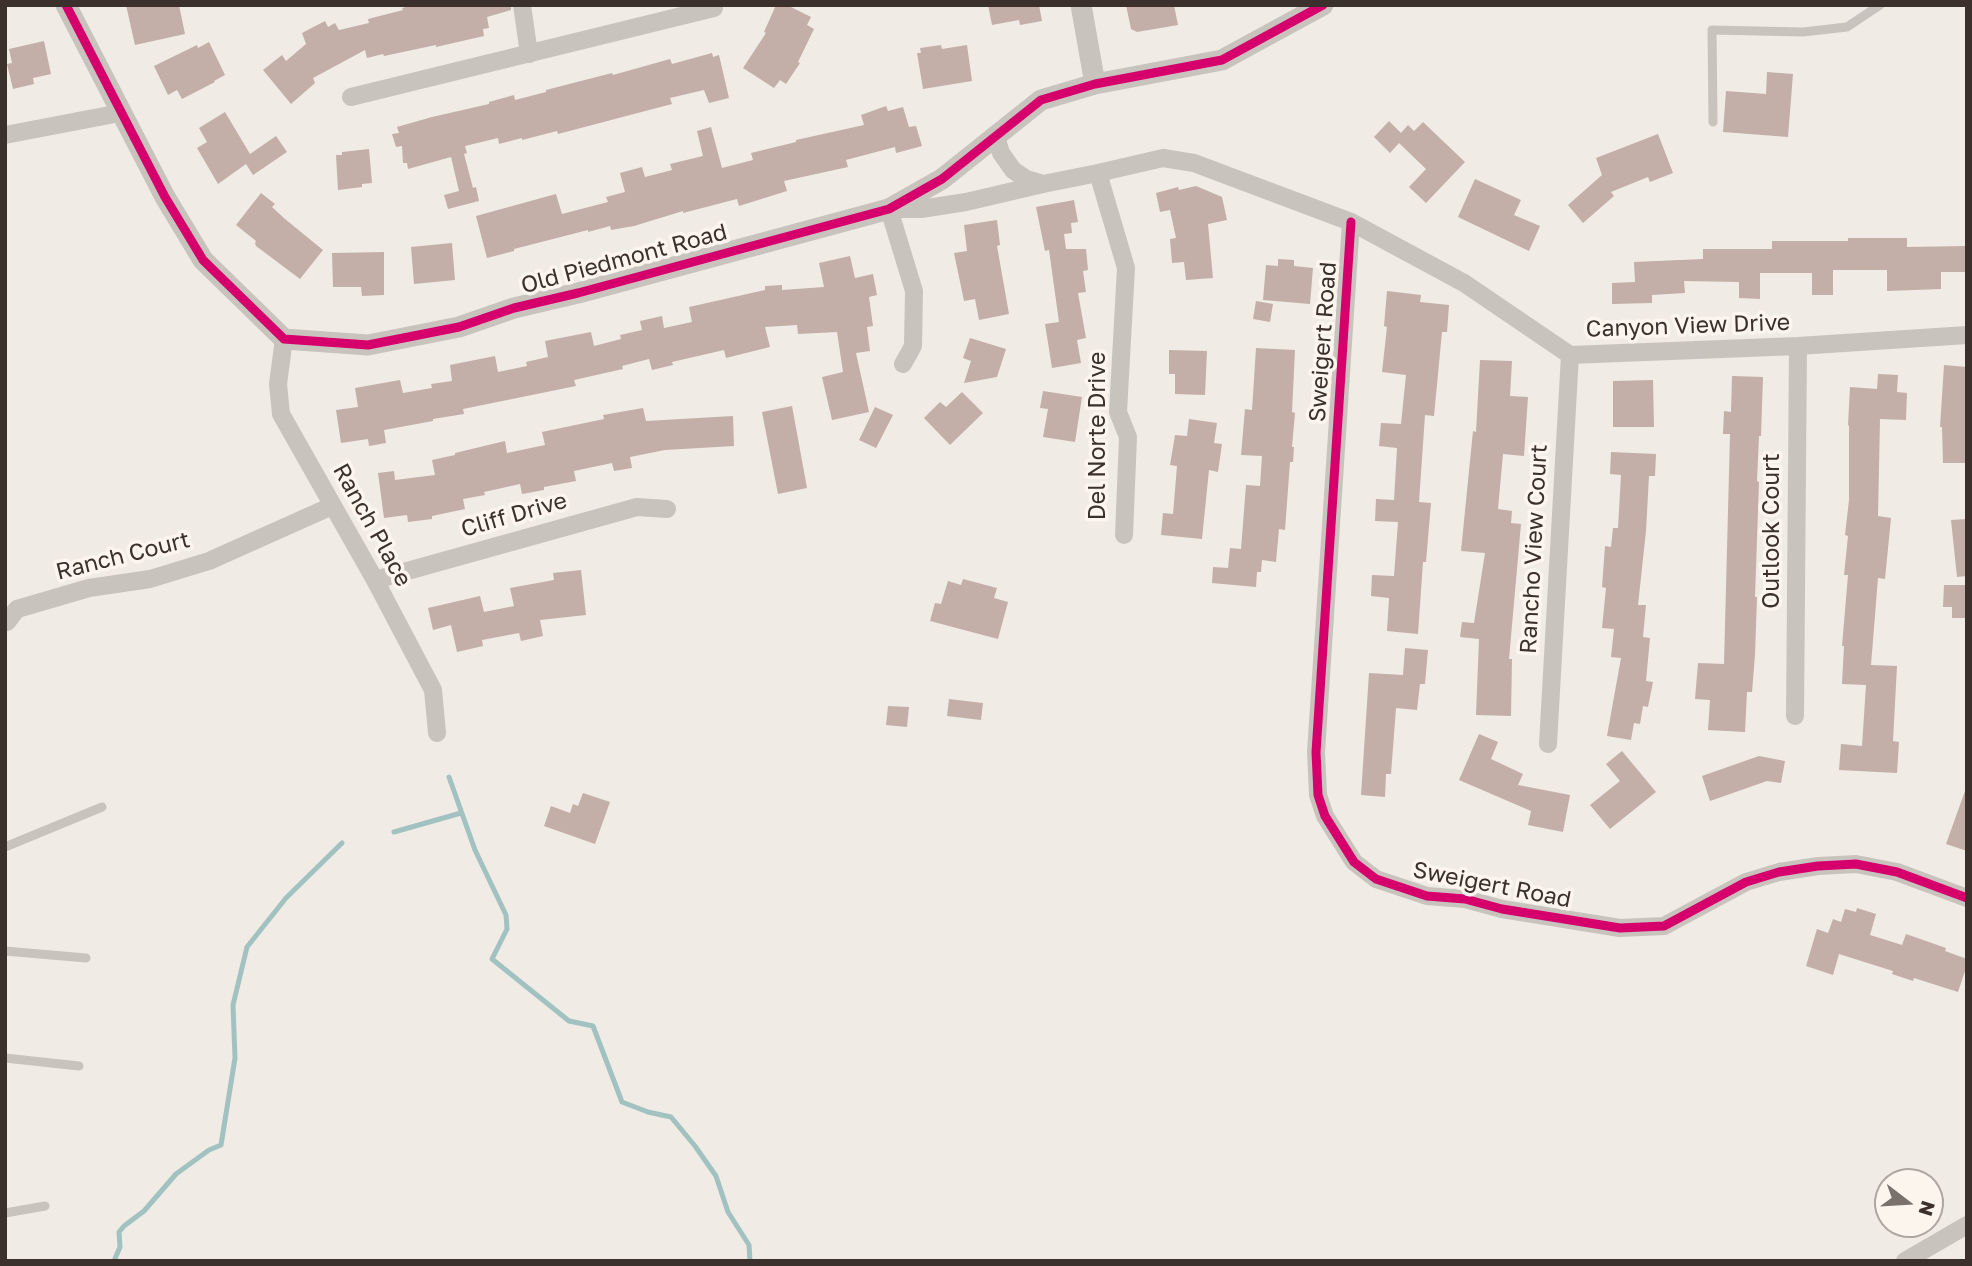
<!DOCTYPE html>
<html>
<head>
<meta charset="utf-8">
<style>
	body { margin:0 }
	#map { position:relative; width:1972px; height:1266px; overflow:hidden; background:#f0ebe5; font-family:"Golos Text",sans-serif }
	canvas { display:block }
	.frame { position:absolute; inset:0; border:7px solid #3b302b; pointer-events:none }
	.north { position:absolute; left:1874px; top:1168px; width:70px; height:70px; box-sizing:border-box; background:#fbf5ee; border:2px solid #aea6a0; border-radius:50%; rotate:107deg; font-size:19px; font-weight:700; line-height:28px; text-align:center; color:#3b302b }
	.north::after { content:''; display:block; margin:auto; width:24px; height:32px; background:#7a716c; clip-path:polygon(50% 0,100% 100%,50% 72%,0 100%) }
</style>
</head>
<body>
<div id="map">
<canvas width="1972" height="1266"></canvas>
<div class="frame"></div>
<div class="north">N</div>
</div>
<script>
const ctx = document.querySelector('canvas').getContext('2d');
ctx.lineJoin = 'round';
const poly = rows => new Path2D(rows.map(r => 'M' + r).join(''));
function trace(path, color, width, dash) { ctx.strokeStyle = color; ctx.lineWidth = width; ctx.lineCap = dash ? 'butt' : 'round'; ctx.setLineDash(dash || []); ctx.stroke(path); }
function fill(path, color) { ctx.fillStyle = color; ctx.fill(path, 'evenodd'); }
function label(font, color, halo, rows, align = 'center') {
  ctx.font = font + ' "Golos Text",sans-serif'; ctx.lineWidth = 7; ctx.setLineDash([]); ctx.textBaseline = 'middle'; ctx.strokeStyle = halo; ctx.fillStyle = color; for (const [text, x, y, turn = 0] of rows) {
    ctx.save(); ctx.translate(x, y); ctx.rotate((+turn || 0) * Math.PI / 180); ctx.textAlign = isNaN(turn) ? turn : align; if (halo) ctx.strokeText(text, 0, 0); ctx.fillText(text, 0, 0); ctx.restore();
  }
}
trace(poly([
	[449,777,475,850,506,915,507,929,492,959,569,1021,593,1026,622,1102,648,1112,671,1117,695,1146,716,1176,728,1212,749,1245,750,1261],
	[394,832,461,813],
	[114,1261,120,1247,119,1232,124,1226,144,1211,176,1174,209,1150,221,1145,235,1058,233,1005,247,947,286,898,342,843]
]), '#a1c2c1', 5);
fill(poly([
	[126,5,179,5,185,34,135,45],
	[413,5,511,5,511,10,487,17,489,28,483,29,484,36,436,47,436,45,384,56,383,54,367,58,365,50,313,78,315,83,291,104,263,70,282,55,286,61,306,44,302,33,325,21,328,27,335,23,339,30,369,23,368,19,403,10,402,8],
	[776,5,787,5,811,17,807,25,814,29,798,62,800,63,786,84,780,80,774,88,743,68,766,33,764,32],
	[988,5,1039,5,1042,21,1020,25,1019,20,992,25],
	[1126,5,1174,5,1178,25,1137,32,1131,29],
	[44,41,51,74,33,78,34,84,13,89,7,64,12,63,9,49],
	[209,42,225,75,214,81,215,82,182,99,177,90,168,95,154,66,197,45,198,48],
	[941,45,942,49,967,45,972,81,923,89,917,53,921,53,920,48],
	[712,53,713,57,719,55,729,98,709,103,704,90,670,98,672,104,558,134,557,131,522,140,522,138,499,144,498,138,465,146,467,153,464,154,473,188,476,187,479,201,448,209,444,195,459,191,451,157,408,169,407,163,403,163,402,146,396,147,392,134,399,133,397,127,432,117,489,104,489,102,514,95,515,100,546,92,546,90,612,73,613,75,670,59,672,64],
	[1767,72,1793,74,1788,137,1723,132,1726,91,1766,94],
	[886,106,888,111,903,107,909,127,916,126,922,146,896,153,895,147,846,160,848,167,784,181,787,191,739,206,737,199,683,213,683,211,634,226,611,230,610,226,588,232,588,230,514,249,514,251,487,258,476,216,556,194,562,214,608,202,606,197,625,192,620,173,642,167,645,177,672,170,670,164,703,156,697,131,711,127,722,168,753,160,751,153,796,142,796,140,864,125,861,115],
	[225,112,250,154,276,136,287,152,253,175,246,164,218,184,197,148,207,142,199,128],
	[1389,121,1401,133,1408,125,1414,131,1423,122,1465,162,1426,203,1409,187,1426,169,1399,143,1390,153,1374,137],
	[1658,134,1673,173,1650,182,1648,177,1611,192,1614,196,1583,223,1568,205,1602,175,1596,158],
	[369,149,372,183,362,184,362,187,338,190,336,155,342,155,342,152],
	[1475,179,1521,200,1514,215,1540,226,1529,251,1458,217],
	[1196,186,1222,197,1227,220,1208,224,1213,278,1186,280,1184,262,1172,263,1170,239,1176,238,1170,210,1160,212,1156,193,1178,187,1179,190],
	[261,193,275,204,272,207,285,219,323,250,300,279,256,246,255,243,256,241,236,225],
	[1074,200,1078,222,1071,223,1072,233,1064,234,1066,249,1086,249,1088,270,1083,271,1086,292,1078,293,1086,338,1077,340,1081,363,1052,368,1045,324,1059,322,1049,250,1045,251,1036,207],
	[997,220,1000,245,997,246,1009,314,979,320,975,299,964,301,954,253,967,251,964,225],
	[1848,238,1907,238,1907,247,1967,246,1967,272,1941,272,1941,289,1887,291,1887,270,1833,270,1833,295,1812,295,1812,273,1760,273,1760,299,1739,298,1739,282,1684,281,1685,293,1652,295,1652,303,1612,304,1612,283,1635,282,1634,262,1703,259,1703,249,1772,249,1772,241,1848,241],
	[452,243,455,280,414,284,411,247],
	[384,252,384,295,362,296,361,287,333,287,332,253],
	[850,256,855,278,873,274,877,295,869,297,873,326,867,327,870,351,856,353,869,412,832,420,822,377,843,372,837,332,798,334,797,325,765,327,770,347,726,358,724,350,672,362,673,365,652,370,649,359,622,366,623,369,574,380,576,386,463,409,464,414,433,419,433,421,384,430,386,443,369,446,368,439,341,443,336,410,358,407,355,388,400,380,403,393,432,388,431,384,452,381,450,365,495,356,498,372,527,366,526,362,548,357,545,341,591,332,594,346,621,339,620,335,642,330,640,321,662,316,664,328,692,322,689,307,765,290,765,286,782,285,782,290,824,287,819,263],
	[1278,259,1294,260,1294,266,1313,268,1310,304,1263,300,1266,265,1278,266],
	[1387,291,1421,295,1420,302,1449,305,1447,332,1442,332,1434,416,1425,415,1419,502,1431,503,1426,562,1423,562,1418,634,1387,631,1389,598,1371,596,1372,575,1394,576,1398,522,1375,521,1376,499,1394,500,1397,448,1379,446,1381,423,1401,424,1406,375,1382,372,1387,327,1384,326],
	[1256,301,1273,304,1270,322,1253,319],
	[970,338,1006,349,997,377,964,383,971,361,963,358],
	[1256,348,1295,350,1292,412,1295,413,1292,447,1294,447,1293,462,1290,462,1285,530,1279,529,1276,562,1262,560,1261,572,1257,572,1256,587,1212,583,1213,567,1228,568,1230,548,1241,549,1246,485,1260,486,1262,456,1241,455,1245,409,1252,410],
	[1169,350,1207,351,1205,395,1175,394,1175,374,1169,374],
	[1480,360,1512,361,1510,396,1528,397,1524,456,1503,454,1498,509,1512,511,1511,523,1521,524,1509,659,1512,659,1511,716,1476,715,1479,639,1460,637,1462,622,1474,623,1485,553,1461,551,1473,431,1476,432],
	[1944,365,1967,367,1967,463,1943,463,1942,427,1940,427],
	[1878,374,1898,375,1897,392,1907,393,1906,420,1880,419,1878,516,1891,518,1885,579,1878,578,1871,665,1897,666,1893,741,1899,742,1897,773,1839,770,1841,744,1862,746,1866,685,1842,684,1844,646,1842,646,1848,575,1844,575,1848,536,1845,535,1849,500,1849,426,1848,425,1850,387,1877,389],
	[1732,376,1763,377,1761,436,1759,436,1757,481,1759,482,1755,597,1757,597,1755,655,1752,692,1747,692,1745,732,1708,730,1710,700,1695,699,1698,663,1724,664,1730,434,1723,434,1724,411,1731,412],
	[1653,380,1654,427,1613,427,1613,381],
	[1043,391,1082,397,1075,442,1043,437,1048,409,1040,408],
	[962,392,983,413,950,445,924,418,940,402,946,407],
	[792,406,807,488,778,494,762,412],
	[875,407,893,415,876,448,859,440],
	[643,408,646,421,733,416,734,446,665,450,630,457,632,468,614,471,612,463,574,471,576,481,544,487,544,490,522,494,520,484,484,492,485,495,463,499,465,509,432,516,432,519,408,522,407,515,384,518,378,473,394,471,395,480,435,475,432,460,455,455,455,453,505,441,507,453,545,445,542,432,604,419,603,415],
	[1189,419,1217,423,1214,443,1222,444,1218,472,1209,470,1202,539,1161,535,1163,513,1173,514,1177,466,1170,465,1175,435,1187,436],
	[1611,452,1656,454,1655,476,1649,476,1646,531,1638,605,1646,605,1643,637,1650,638,1646,681,1653,682,1648,707,1643,706,1640,724,1634,723,1631,740,1607,736,1621,658,1611,657,1614,629,1602,628,1606,588,1602,587,1605,546,1611,547,1613,528,1618,528,1621,475,1610,474],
	[1967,519,1967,576,1957,577,1951,520],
	[581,570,586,615,540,620,543,636,521,641,519,633,482,640,483,646,457,652,451,625,433,630,428,608,480,596,484,612,514,606,510,588,554,580,553,573],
	[963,579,997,588,994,598,1008,602,998,639,930,621,935,603,941,604,948,581,961,585],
	[1944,585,1967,585,1967,618,1952,618,1952,607,1943,607],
	[1405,648,1428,650,1425,684,1420,684,1417,710,1396,708,1391,774,1386,774,1385,797,1361,795,1369,673,1403,675],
	[949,699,983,703,981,720,947,716],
	[888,706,909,707,907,727,886,725],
	[1479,734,1498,742,1491,759,1523,774,1518,785,1570,795,1563,832,1528,825,1531,811,1459,780],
	[1622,751,1656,792,1610,829,1590,805,1620,781,1606,764],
	[1759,756,1785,761,1781,783,1767,781,1710,801,1702,776],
	[1965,791,1967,791,1967,851,1946,844],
	[583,793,610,802,595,844,544,826,551,806,570,813,573,804,578,806],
	[1857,908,1876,914,1870,935,1902,945,1906,934,1946,948,1945,951,1967,959,1967,965,1958,992,1914,978,1913,981,1892,974,1893,971,1839,954,1833,975,1806,966,1817,929,1828,933,1833,919,1841,922,1845,909,1856,912]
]), '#c3afa7');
trace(poly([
	[1713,122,1712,30,1803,32,1847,27,1880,5],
	[5,847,102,807],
	[5,951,86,958],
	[5,1058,79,1066],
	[5,1213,45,1206]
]), '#c9c3be', 9);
trace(poly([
	[522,5,529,54],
	[351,97,714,8,713,5],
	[5,135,120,113],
	[996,137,1001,153,1013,170,1026,179,1043,184,1098,173,1163,158,1194,163,1351,222,1464,283,1570,355,1798,346,1967,335],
	[1098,173,1126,268,1118,412,1128,437,1124,535],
	[1351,222,1316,752,1318,795,1325,816,1354,862,1376,879,1427,896,1465,899,1502,909,1620,928,1664,926,1746,882,1779,872,1818,866,1856,864,1897,872,1967,898],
	[284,339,278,384,281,414,375,580,433,690,437,733],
	[903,364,913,346,914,291,889,209,921,209,966,202,1043,184],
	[375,580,637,507,667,509],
	[7,622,17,609,89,588,150,579,209,561,332,506],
	[1795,716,1798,346],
	[1548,744,1570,355],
	[1905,1261,1967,1225]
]), '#c9c3be', 18);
trace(poly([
	[66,5,165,197,203,260,284,339,368,345,459,327,514,308,578,293,889,209,942,179,1041,100,1095,84,1222,60,1323,5],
	[1081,5,1095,84]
]), '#c9c3be', 21);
trace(poly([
	[66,5,165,197,203,260,284,339,368,345,459,327,514,308,578,293,889,209,942,179,1041,100,1095,84,1222,60,1323,5],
	[1351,222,1316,752,1318,795,1325,816,1354,862,1376,879,1427,896,1465,899,1502,909,1620,928,1664,926,1746,882,1779,872,1818,866,1856,864,1897,872,1967,898]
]), '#d6006c', 9);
label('23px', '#3b302b', '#fbf5ee', [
	["Old Piedmont Road",624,259,-15],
	["Canyon View Drive",1688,326,-2],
	["Sweigert Road",1323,342,-86],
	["Del Norte Drive",1098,436,-90],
	["Cliff Drive",514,515,-16],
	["Ranch Place",372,525,61],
	["Outlook Court",1772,531,-90],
	["Rancho View Court",1534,549,-87],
	["Ranch Court",123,556,-14],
	["Sweigert Road",1492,885,11]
]);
</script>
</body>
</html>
